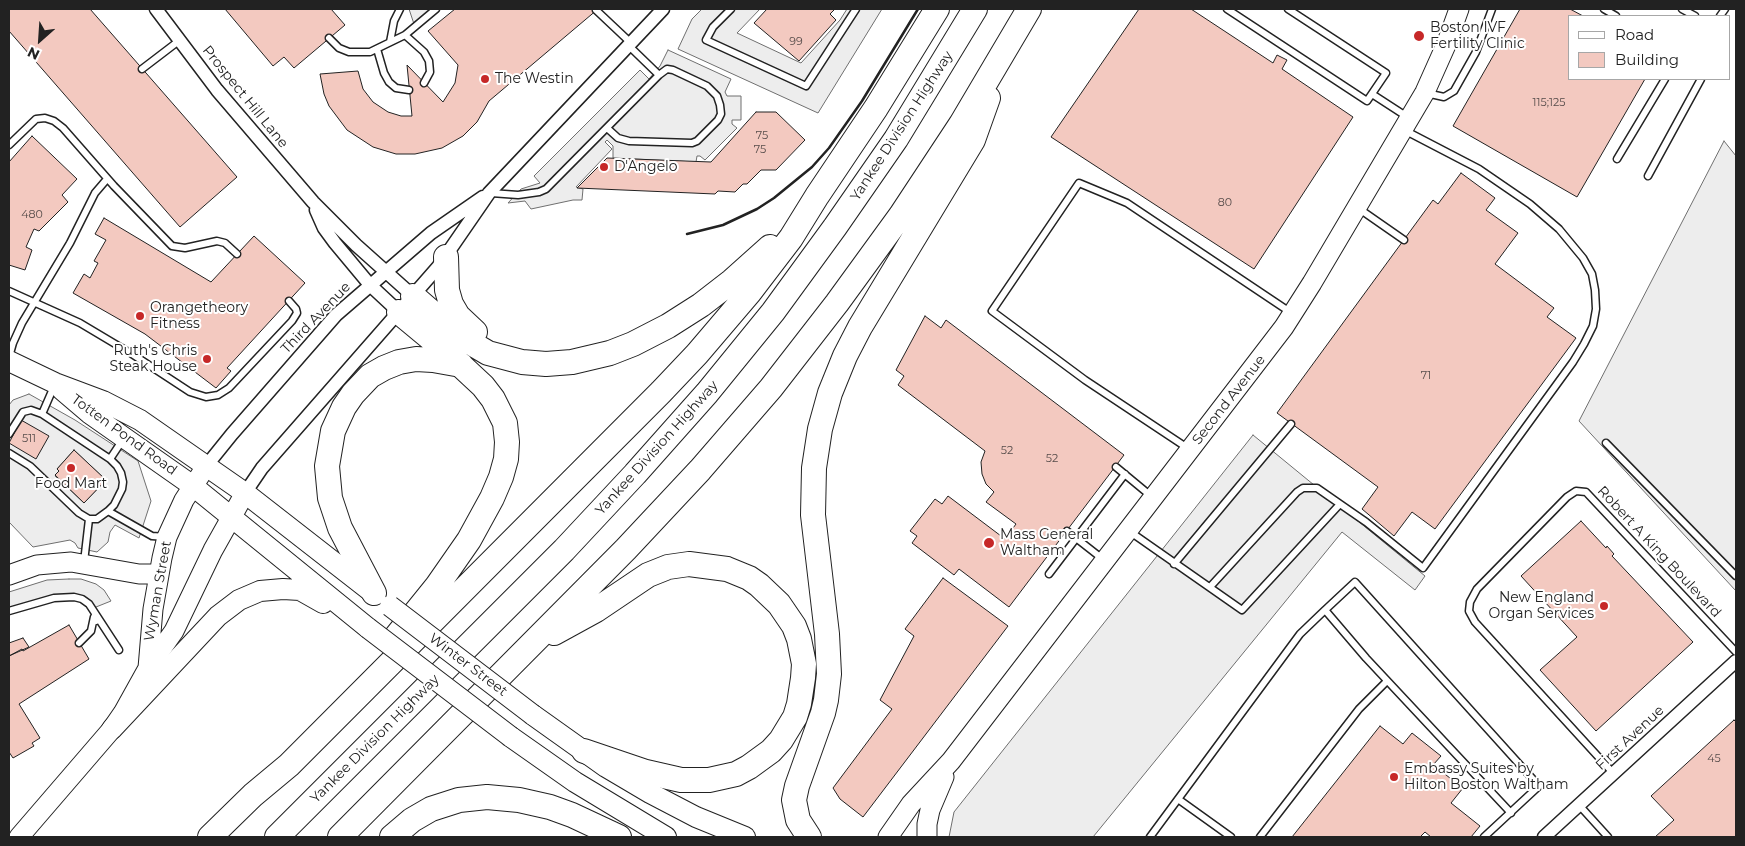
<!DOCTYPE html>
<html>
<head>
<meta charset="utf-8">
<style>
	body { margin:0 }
	#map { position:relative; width:1745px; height:846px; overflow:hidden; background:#fff; font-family:Montserrat,sans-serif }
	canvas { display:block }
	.frame { position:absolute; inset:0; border:10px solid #222; pointer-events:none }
	.legend { position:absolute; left:1568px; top:15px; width:162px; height:65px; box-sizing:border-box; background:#fff; border:1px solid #a7a7a7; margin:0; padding:6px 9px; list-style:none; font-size:15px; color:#222 }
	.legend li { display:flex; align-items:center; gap:10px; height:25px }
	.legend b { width:25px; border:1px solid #a7a7a7 }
	.north { position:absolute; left:15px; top:15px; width:50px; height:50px; -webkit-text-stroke:4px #fff; paint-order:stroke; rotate:206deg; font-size:14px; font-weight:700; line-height:20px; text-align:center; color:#222 }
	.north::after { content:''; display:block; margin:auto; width:18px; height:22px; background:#222; clip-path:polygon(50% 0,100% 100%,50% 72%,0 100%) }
</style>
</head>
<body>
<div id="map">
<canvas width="1745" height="846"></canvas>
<div class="frame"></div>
<ul class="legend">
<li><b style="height:6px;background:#fff"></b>Road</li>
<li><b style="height:14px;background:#f3c9c0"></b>Building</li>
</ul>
<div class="north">N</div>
</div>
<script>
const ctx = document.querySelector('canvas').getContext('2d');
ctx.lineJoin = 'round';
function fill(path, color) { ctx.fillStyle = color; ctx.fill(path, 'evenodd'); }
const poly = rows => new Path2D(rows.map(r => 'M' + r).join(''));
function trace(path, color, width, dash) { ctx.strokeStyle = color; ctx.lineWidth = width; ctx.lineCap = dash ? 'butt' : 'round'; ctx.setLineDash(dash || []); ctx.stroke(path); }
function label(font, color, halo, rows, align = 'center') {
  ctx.font = font + ' Montserrat,sans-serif'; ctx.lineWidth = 4; ctx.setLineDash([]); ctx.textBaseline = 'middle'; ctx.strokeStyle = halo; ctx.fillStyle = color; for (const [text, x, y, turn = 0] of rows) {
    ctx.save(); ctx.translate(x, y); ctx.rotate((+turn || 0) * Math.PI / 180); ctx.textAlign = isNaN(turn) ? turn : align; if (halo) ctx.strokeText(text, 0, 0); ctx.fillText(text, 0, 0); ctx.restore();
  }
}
const parking = poly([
	[409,9,436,9,415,27,409,9],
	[702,9,760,9,737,33,801,63,840,20,847,9,882,9,818,113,678,49,692,19,702,9],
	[668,50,731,79,725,92,727,96,741,96,741,120,732,120,732,124,737,128,705,160,700,156,697,156,696,162,613,158,613,146,607,140,605,142,612,149,576,187,583,189,582,200,573,200,531,209,525,201,508,203,521,189,540,183,534,176,640,70,649,79,660,66,668,50],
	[1724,141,1736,156,1736,591,1579,421,1724,141],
	[29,394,75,420,138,461,151,501,139,538,115,525,110,532,108,542,97,552,78,548,75,543,70,540,33,547,9,522,9,405,13,400,29,394],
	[74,450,106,480,84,503,55,476,59,471,57,469,74,450],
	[1253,435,1425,576,1415,590,1342,532,1093,837,949,837,954,812,1253,435],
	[69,579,81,579,96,584,104,590,111,601,91,609,86,601,64,597,9,611,9,592,47,580,69,579]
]);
fill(parking, '#ededed');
trace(parking, '#6f6f6f', 1);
const building = poly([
	[9,9,90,9,237,177,180,227,9,31,9,9],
	[225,9,331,9,345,25,294,68,284,57,273,66,225,9],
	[455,9,598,9,489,101,477,122,463,136,442,148,415,154,396,154,373,147,347,130,329,106,324,94,320,74,358,71,363,89,373,102,388,112,401,116,412,116,407,65,443,102,455,83,458,65,428,31,455,9],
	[767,9,835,9,830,14,836,20,799,61,754,23,767,9],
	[1139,9,1191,9,1273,63,1277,55,1287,60,1282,69,1353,117,1254,269,1051,137,1139,9],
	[1520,9,1570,9,1583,16,1569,16,1569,79,1645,79,1577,197,1453,126,1520,9],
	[756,112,776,112,805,140,776,170,761,170,747,184,743,184,735,192,718,191,715,194,577,188,607,158,711,162,756,112],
	[32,136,77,179,62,195,68,202,39,231,34,229,26,247,32,250,25,270,9,265,9,162,32,136],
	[1461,173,1495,198,1486,210,1518,233,1495,264,1554,308,1547,317,1576,338,1435,529,1412,512,1394,536,1362,509,1378,487,1277,413,1433,200,1438,204,1461,173],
	[104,218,211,282,254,236,305,283,227,368,231,371,216,388,145,334,73,293,84,274,90,278,98,263,94,261,106,240,95,234,104,218],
	[925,316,941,328,946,320,1124,455,1009,607,959,569,954,575,912,543,917,536,910,531,935,499,942,504,948,496,1005,539,1016,524,986,502,994,492,986,484,982,474,981,462,985,451,898,385,904,376,896,370,925,316],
	[21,420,49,436,36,459,9,443,21,420],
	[74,450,106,480,84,503,55,475,59,471,57,469,74,450],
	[1581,521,1606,548,1607,546,1614,554,1612,556,1693,642,1596,731,1540,670,1577,637,1521,576,1581,521],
	[943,578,1008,626,863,817,840,799,833,788,892,709,880,700,914,636,905,629,943,578],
	[69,625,89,659,19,704,40,738,32,743,34,746,13,758,9,752,9,656,22,649,23,651,69,625],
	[23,638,29,647,9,656,9,643,23,638],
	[1734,720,1736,722,1736,837,1655,837,1674,820,1651,796,1734,720],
	[1380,726,1403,744,1412,733,1441,756,1433,765,1463,788,1451,803,1480,826,1471,837,1431,837,1425,832,1420,837,1292,837,1380,726]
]);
fill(building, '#f3c9c0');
trace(building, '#222', 1);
const lane = poly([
	[731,9,713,27,706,40,806,86,856,9],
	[1227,9,1367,101,1386,73,1288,9],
	[1604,9,1616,16],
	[1682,9,1695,16],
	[596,10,631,43],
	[1720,16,1725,9],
	[405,35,424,52,429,61,430,72,424,83],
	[329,38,339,48,349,52,370,52,405,35,436,9],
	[390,42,394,21,400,9],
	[628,45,659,75],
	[377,49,384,73,389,82,396,88,409,90],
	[142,69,180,40],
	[1426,93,1444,97,1454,91,1476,52,1492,9],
	[1372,94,1409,118],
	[9,145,36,119,45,118,54,121,63,128,114,186,172,246,185,248,217,241,225,243,237,254],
	[1617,159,1665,79],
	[1648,176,1701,79],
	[491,193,518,195,539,192,546,189,659,75,667,69,673,70,707,86,717,96,720,105,721,114,718,120,697,141,692,143,629,141,618,138,607,128],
	[1358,208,1404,240],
	[9,291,80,323,132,354,190,392,206,397,218,395,229,388,292,321,297,313,296,309,289,301],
	[9,357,13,343,22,323,70,243,95,193,107,179],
	[42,414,55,384],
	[9,434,23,412,31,410,42,414,110,459,117,466,121,473,123,482,122,489,114,505,108,511,97,519,89,519,79,513,30,466,9,453],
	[1606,443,1736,576],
	[1189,449,1085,380,992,311,1079,183,1127,203,1290,312],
	[110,459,122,441],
	[1116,467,1151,496],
	[1340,504,1366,522,1423,568,1573,362,1584,344,1593,326,1596,309,1595,290,1592,274,1583,258,1559,229,1530,204,1479,169,1404,130],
	[108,511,152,536,166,537],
	[1067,531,1104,560],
	[1129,531,1242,610,1340,504,1317,488,1303,488,1297,492,1210,587],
	[84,562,89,519],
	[1174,564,1291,424],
	[1049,574,1125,474],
	[1325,610,1355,582,1539,786,1484,837],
	[9,611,54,598,74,597,82,599,89,604,119,650],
	[79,643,91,631,94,617,96,621],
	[1614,774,1475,622,1469,611,1470,602,1477,589,1567,497,1576,491,1586,492,1736,652],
	[1178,799,1231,837],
	[1579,805,1608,837],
	[1150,837,1300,634,1325,610,1366,658,1511,813],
	[1260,837,1359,709,1387,681]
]);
const street = poly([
	[156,9,217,90,313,202,356,245,413,296],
	[316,210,324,228,335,243,370,285,399,312],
	[207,465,232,434,336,315,431,233,483,197],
	[245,493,262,468,438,267,489,193,663,9],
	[1544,837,1736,661]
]);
const secondary = poly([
	[9,575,37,565,71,562,139,574,158,574],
	[148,668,153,609,162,558,167,537,184,500,207,465],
	[19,837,112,729,123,713,148,668,174,631,213,550,245,493],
	[888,837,911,804,951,761,1284,327,1312,283,1425,92,1446,45,1459,9],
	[927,837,927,824,930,810,944,777]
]);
const primary = poly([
	[9,361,55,383,103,401,140,420,245,493,372,592],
	[62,390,89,413,193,486,368,628],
	[533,715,606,767,650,793,696,817,745,837],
	[112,729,218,616,239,600,260,591,283,589,300,590,323,603],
	[511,737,575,782,666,837]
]);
const highway = poly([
	[446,257,447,290,451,304,458,316,475,332],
	[413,296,459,336,488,353,522,362,546,364,572,362,610,353,633,344,668,326,701,305,732,281,770,247],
	[374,593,340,528,330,498,327,466,333,431,344,407,353,394,370,376,384,368,399,362,416,359,433,360,461,365],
	[554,633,596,610,648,575,668,567,689,564,727,569,749,578,759,585,779,604,794,626,799,639,804,664,803,678,799,704,795,717,781,740,771,751,749,767,736,774,709,780,681,780,646,772,584,751],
	[395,638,437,586,469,540,492,498,501,477,506,459,507,442,505,423,493,399,483,386,440,346,399,312],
	[210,837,253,795,289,765,661,392,697,354,749,293,791,238,817,196,876,108,937,9],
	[277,837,564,550,635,474,707,393,773,312,835,227,896,139,975,9],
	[340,837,626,549,700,470,771,388,837,303,901,215,961,124,1029,9],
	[392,837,412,820,431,809,459,800,487,797,519,800,550,807,572,815,619,837],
	[809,837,798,820,794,800,797,786,823,713,826,700,829,674,827,634,813,515,814,468,820,429,830,393,845,356,860,327,973,140,988,98]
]);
trace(lane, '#222', 9);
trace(street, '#222', 15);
trace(secondary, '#222', 21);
trace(primary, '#222', 22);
trace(highway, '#222', 26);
trace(lane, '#fff', 6);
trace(street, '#fff', 12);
trace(secondary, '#fff', 19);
trace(primary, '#fff', 20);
trace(highway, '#fff', 24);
const primaryBridge = poly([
	[390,606,533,715],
	[368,628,511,737]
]);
trace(primaryBridge, '#222', 22, []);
trace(primaryBridge, '#fff', 20);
trace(poly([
	[687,234,723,225,757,209,774,198,812,167,829,148,862,101,918,9]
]), '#222', 2.5);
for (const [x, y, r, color] of [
	[1419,36,6,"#c62828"],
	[485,79,5,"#c62828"],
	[604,167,5,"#c62828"],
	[140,316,5,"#c62828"],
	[207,359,5,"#c62828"],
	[71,468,5,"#c62828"],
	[989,543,6,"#c62828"],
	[1604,606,5,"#c62828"],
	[1394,777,5,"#c62828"]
]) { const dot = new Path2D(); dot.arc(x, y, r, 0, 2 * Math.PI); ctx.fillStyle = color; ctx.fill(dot); trace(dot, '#fff', 2); }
label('11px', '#564c4a', null, [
	["99",796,42],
	["115;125",1549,103],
	["75",762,136],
	["75",760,150],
	["80",1225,203],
	["480",32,215],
	["71",1426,376],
	["511",29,439],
	["52",1007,451],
	["52",1052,459],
	["45",1714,759]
]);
label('14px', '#222', '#fff', [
	["Boston IVF",1430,28],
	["Fertility Clinic",1430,44],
	["The Westin",495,79],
	["D'Angelo",614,167],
	["Orangetheory",150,308],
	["Fitness",150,324],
	["Ruth's Chris",197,351,"right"],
	["Steak House",197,367,"right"],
	["Food Mart",71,484,"center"],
	["Mass General",1000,535],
	["Waltham",1000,551],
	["New England",1594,598,"right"],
	["Organ Services",1594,614,"right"],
	["Embassy Suites by",1404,769],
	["Hilton Boston Waltham",1404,785]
], 'left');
label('14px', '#222', '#fff', [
	["Prospect Hill Lane",245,97,51],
	["Yankee Division Highway",902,126,-57],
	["Third Avenue",316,318,-46],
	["Second Avenue",1229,400,-52],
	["Totten Pond Road",124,435,36],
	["Yankee Division Highway",657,448,-48],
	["Robert A King Boulevard",1659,552,47],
	["Wyman Street",158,591,-80],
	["Winter Street",468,665,37],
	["First Avenue",1630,738,-43],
	["Yankee Division Highway",375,739,-45]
]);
</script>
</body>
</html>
